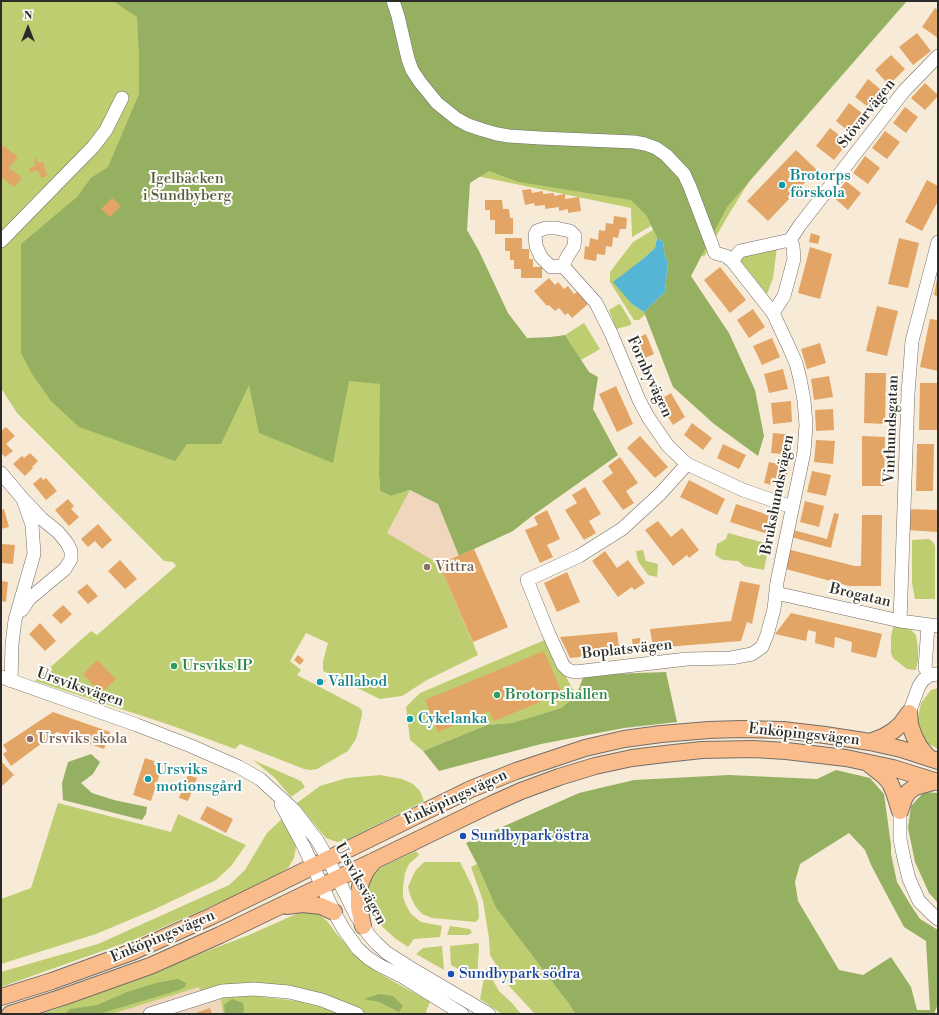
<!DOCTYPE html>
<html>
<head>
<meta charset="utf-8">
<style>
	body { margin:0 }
	#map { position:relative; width:939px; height:1015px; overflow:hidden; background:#f7ebd8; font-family:"Libre Bodoni",serif }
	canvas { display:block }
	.frame { position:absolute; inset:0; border:2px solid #2b2b2b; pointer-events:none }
	.north { position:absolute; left:8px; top:8px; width:40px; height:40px; -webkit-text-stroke:3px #fdfcf7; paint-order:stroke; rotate:0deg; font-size:11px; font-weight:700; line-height:16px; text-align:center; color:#2b2b2b }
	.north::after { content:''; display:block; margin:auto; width:14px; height:18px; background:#2b2b2b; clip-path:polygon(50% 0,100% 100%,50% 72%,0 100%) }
</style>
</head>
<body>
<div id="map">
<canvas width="939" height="1015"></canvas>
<div class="frame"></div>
<div class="north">N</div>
</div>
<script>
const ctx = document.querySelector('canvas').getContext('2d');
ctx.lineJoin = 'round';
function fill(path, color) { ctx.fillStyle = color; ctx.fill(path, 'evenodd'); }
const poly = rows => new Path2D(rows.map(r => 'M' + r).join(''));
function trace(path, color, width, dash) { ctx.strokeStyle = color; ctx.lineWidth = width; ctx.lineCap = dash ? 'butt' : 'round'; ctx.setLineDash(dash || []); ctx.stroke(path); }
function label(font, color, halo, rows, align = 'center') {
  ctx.font = font + ' "Libre Bodoni",serif'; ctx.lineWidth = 4; ctx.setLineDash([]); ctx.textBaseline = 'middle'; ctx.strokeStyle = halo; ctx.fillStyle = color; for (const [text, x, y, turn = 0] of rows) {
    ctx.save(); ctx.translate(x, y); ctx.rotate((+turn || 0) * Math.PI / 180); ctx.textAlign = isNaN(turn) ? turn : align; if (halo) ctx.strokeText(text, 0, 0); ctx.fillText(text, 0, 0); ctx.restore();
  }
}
fill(poly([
	[410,490,438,504,459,556,474,549,508,627,473,642,478,655,372,561],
	[199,987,220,988,223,1014,112,1014]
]), '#f0d6bc');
fill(poly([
	[1,1,891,1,821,66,729,214,704,257,650,212,646,215,651,226,632,237,631,208,438,168,374,383,381,384,379,474,380,491,391,496,410,490,387,533,439,564,478,655,427,680,402,696,380,699,323,671,323,661,328,643,306,633,290,661,301,670,297,675,360,708,362,711,362,715,356,739,348,751,317,769,310,770,304,769,240,744,235,749,170,725,35,681,91,631,97,635,176,566,173,562,164,561,61,457,17,413,1,388],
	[653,230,657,238,655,248,643,259,632,304,644,312,645,315,639,320,634,320,610,282,610,272,633,242],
	[777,247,773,278,767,294,740,260,742,257],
	[619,304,621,305,631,322,631,325,616,329,609,310],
	[584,323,600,349,581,360,565,335],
	[728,533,769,544,764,570,744,566,738,561,723,560,715,555,717,544,726,539],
	[929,539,933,542,935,546,935,599,915,599,912,583,912,540],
	[643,550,646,561,658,564,657,577,648,575,638,561,636,551],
	[894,624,911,630,916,635,918,649,918,660,916,670,907,669,893,658,891,653,891,636],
	[547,639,576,696,561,708,512,723,487,725,423,751,410,740,406,707,420,693],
	[938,688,938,749,924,741,917,722,921,703,931,690],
	[253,760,301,781,305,787,291,797,275,778],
	[380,775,402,779,413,784,420,791,424,801,347,840,337,842,326,838,297,803,320,786,347,778],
	[58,803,171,832,178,814,246,845,231,866,216,880,153,910,96,934,1,964,1,899,31,888],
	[284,817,296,847,294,858,288,868,264,883,136,939,1,987,1,972,98,944,229,885,245,870,267,833],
	[416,851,419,855,409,864,405,873,403,887,403,897,406,905,411,914,421,922,442,926,440,937,414,939,408,947,396,939,376,921,371,912,367,902,367,890,371,876,382,867],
	[424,862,460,862,472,886,478,903,479,918,476,922,432,918,422,914,415,906,410,895,408,887,415,871],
	[477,864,496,908,569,1004,575,1014,535,1014,509,986,490,955,489,938,483,901,471,867],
	[301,912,310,912,318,914,327,921,336,933,360,960,377,972,430,1002,426,1012,428,1014,367,1014,332,999,310,993,201,994,199,987,112,1014,39,1014,53,1010,249,935,294,915],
	[450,926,470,929,472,933,468,935,447,935],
	[478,943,479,946,477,980,451,965,450,946],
	[442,946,444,970,416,954,423,948],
	[486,968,499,991,512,1003,521,1014,502,1014,480,999],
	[247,995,298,1001,325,1008,339,1014,223,1014,221,998]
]), '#bdcd6f');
fill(poly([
	[113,1,907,1,727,207,691,276,729,333,755,390,764,436,758,456,714,424,673,387,644,312,665,292,668,261,665,257,663,242,657,238,646,215,631,200,519,182,489,171,470,183,467,230,479,251,508,313,527,338,551,337,565,335,589,372,598,377,593,409,618,455,532,516,513,531,459,556,438,504,410,490,391,496,380,491,379,474,380,384,349,381,333,463,259,433,249,385,221,444,187,444,175,461,79,427,51,401,32,374,21,353,21,244,77,197,91,178,108,167,139,94,139,54,137,17],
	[666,672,677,722,624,728,541,744,439,771,423,751,487,725,512,723,561,708,576,696,584,675],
	[91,754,100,762,93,774,81,783,92,793,114,800,147,807,146,814,142,820,63,800,62,783,68,762],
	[836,770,870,778,884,794,891,845,891,854,897,882,910,904,920,919,938,930,938,1004,934,1014,575,1014,569,1004,496,908,477,864,466,843,579,793,634,780,729,775,817,779],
	[849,833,865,850,872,867,904,927,926,941,930,1010,917,1010,911,987,891,957,863,975,839,970,798,901,795,882,800,864],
	[924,792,938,793,938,903,929,893,915,862,908,828,911,806],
	[178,979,186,983,185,987,179,990,99,1014,65,1014,70,1009,97,1005,127,992,156,983],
	[380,994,393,996,403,1006,399,1012,379,1002,363,999],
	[232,999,243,1003,244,1010,243,1014,225,1014,224,1005]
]), '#96b062');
fill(poly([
	[657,238,663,242,665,257,668,261,665,292,644,312,632,304,613,282,643,259,655,248]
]), '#55b5d4');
fill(poly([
	[935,8,938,10,938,38,922,27],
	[917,33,931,51,913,65,899,47],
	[891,55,905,69,889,85,875,70],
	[868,79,885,93,872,110,855,97],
	[925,83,938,95,938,96,925,110,911,98],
	[849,103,867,117,853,135,836,121],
	[905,107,918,117,906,133,893,123],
	[830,128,848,142,834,160,816,146],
	[885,131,900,142,887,159,872,148],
	[2,145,18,157,9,168,22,178,14,187,1,177,1,146],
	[796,150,817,170,768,221,747,201],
	[865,156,880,168,868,184,853,173],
	[34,159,37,159,38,163,43,162,47,176,41,178,38,170,30,172,29,168,36,166],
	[927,180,938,186,938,201,922,231,905,222],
	[846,181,861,193,848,210,833,197],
	[531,189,532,193,543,191,543,194,554,193,554,196,565,194,565,199,579,197,581,211,568,213,568,209,559,211,559,207,545,209,545,205,535,206,534,203,525,205,522,190],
	[112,198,121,206,110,217,101,209],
	[485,200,502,200,503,209,509,209,510,218,513,218,513,234,495,234,495,220,490,220,490,210,485,210],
	[614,216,627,218,626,229,620,229,618,238,613,237,612,247,606,246,605,255,597,254,596,261,584,259,585,246,589,247,590,238,598,240,599,230,605,231,606,223,613,224],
	[811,233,820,236,818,244,809,242],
	[505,238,522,238,522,249,529,249,529,259,533,259,533,267,542,267,542,278,521,278,521,269,514,269,514,260,510,260,510,251,505,251],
	[899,238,919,243,908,288,888,284],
	[810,247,832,254,820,299,798,293],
	[720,267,746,300,730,313,704,280],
	[549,278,555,285,558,282,564,289,568,286,574,294,577,292,588,304,572,318,568,313,565,315,559,308,555,311,549,305,547,306,534,291],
	[937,279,938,279,938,296,934,295],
	[877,306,898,311,887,356,866,351],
	[753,309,765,327,749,338,737,320],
	[930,319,938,320,938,371,920,367],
	[646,334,654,354,638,361,629,342],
	[772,338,780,357,762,365,753,346],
	[820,343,826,363,807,369,801,349],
	[783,369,788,389,769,393,764,374],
	[865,373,886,373,885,424,864,423],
	[829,376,833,397,814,400,811,379],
	[920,383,938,383,938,430,919,430],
	[616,386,633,424,617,432,599,394],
	[671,393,685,417,673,425,658,401],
	[791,401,792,422,773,424,771,403],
	[833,409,834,430,816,431,815,410],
	[692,423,712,438,703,450,684,435],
	[6,427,15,436,6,444,13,451,5,457,1,453,1,431],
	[773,433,793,435,791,455,771,453],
	[640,436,668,467,655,478,627,448],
	[862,436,885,437,884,486,862,486],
	[816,440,835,441,833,464,814,462],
	[723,444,746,455,739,469,717,458],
	[917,444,934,444,933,491,916,491],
	[30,453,38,461,32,467,33,468,25,476,13,464,22,456,24,458],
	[620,457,638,483,626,491,634,503,623,510,602,481,613,473,608,466],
	[769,462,789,466,785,488,764,483],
	[812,471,831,475,826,496,807,492],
	[41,477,43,480,46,478,57,491,46,500,33,484],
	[689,480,725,499,717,515,680,497],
	[585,487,601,514,589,521,596,533,584,540,565,510,577,503,572,495],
	[68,499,74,506,71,509,79,517,69,526,55,510],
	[805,501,824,506,819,527,800,522],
	[736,504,777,518,771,535,730,522],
	[4,509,9,527,1,529,1,510],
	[907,509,938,510,938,532,906,530],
	[547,510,560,539,547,545,553,557,540,563,525,530,538,525,534,517],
	[834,513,839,514,831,548,791,537,793,530,827,539],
	[862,515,882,515,881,586,849,586,782,568,787,549,855,566,861,566],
	[658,521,671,537,682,528,699,550,689,558,687,555,673,566,645,530],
	[98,524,112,540,102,549,95,541,88,547,81,539],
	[2,544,15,545,13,564,1,563],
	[474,549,508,627,473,642,439,564],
	[605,551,617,568,628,560,645,583,634,590,632,587,618,597,592,561],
	[120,560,137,579,125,589,108,571],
	[937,561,938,561,938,590,937,589],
	[567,572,580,602,557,612,544,583],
	[1,581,8,582,6,602,1,601],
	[740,581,760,585,752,624,747,622,741,641,653,648,650,629,731,621],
	[87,584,98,596,88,604,77,592],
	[63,605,72,614,61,624,52,615],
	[791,613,882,634,876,658,851,652,852,642,835,637,834,648,815,643,816,632,808,630,806,641,775,634],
	[40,623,56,641,45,651,29,634],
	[617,632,620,653,570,658,560,637],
	[640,638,642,649,633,650,632,639],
	[544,651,562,693,494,721,489,711,438,732,425,700],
	[298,655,304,660,300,665,294,660],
	[97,660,116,679,101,693,83,674],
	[319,677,326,681,322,686,315,683],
	[53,712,110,732,104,749,57,732,11,766,3,754,7,751,3,745],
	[145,758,163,764,151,801,133,795],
	[1,761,14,775,1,787],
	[188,775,197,778,188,801,179,798],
	[207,806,233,819,226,833,200,819],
	[210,1008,212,1013,193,1014]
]), '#e2a566');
const minor = poly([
	[393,1,398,16,408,59,412,70,420,82,437,103,457,119,468,125,483,130,497,134,509,136,540,138,634,142,645,144,656,148,666,155,684,174,690,187,715,253,726,256,732,261,773,313,788,345,796,363,800,379,804,400,806,425,804,452,777,582,774,609,767,635,762,647,752,654,731,658,687,659,575,672,568,670,563,665,548,632,527,580,579,556,622,529,660,494,687,464],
	[546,228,556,228,570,231,575,236,574,246,567,257,563,266,551,267,541,257,536,246,535,235,537,231,546,228],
	[1,241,93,147,106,130,122,98],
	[732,261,740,251,790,240,800,225,904,91,938,56],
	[563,266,596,303,611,333,639,400,648,417,668,446,687,464,743,490,792,507],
	[773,313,784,296,794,259,793,246,790,240],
	[1,473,23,499,32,525,34,554,15,620,12,644,11,681],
	[776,593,900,621,938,626],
	[22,610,29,599,65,569,71,559,71,551,67,543,58,532,42,519,25,501],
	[900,621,908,394,912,341,938,242],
	[928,626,925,668,930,675],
	[1,677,137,725,191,746,239,767,260,779,294,810,317,840,328,859,356,915,369,935,376,943,387,953,409,967,489,1014],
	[909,713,919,686,923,680,930,675,938,674],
	[281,804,304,847,334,912,343,928,357,948,368,958,379,965,403,977,462,1014],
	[900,811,900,839,904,859,909,879,919,901,932,914,938,919],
	[150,1014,222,991,254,989,289,992,322,1000,357,1014]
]);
const major = poly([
	[909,713,910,725,914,736,919,746,928,757],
	[870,742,883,737,893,731,901,724,909,713],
	[870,765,884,776,890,783,894,792,900,811],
	[900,811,904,799,908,792,915,787,936,781],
	[287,906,302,904,312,905,321,906,334,912],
	[363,926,359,907,359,892,361,882,366,871,374,861],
	[1,997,52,981,132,952,212,916,471,789,516,771,585,748,624,739,661,734,709,730,741,729,783,730,825,735,870,742,901,749,938,761],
	[10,1014,63,997,150,966,220,935,492,804,521,791,559,777,595,766,632,758,665,754,702,750,753,749,786,751,846,758,893,768,938,782]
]);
trace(minor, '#726e68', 14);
trace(major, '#726e68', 18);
trace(minor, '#fff', 13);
trace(major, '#fabc8b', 16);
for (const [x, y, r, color] of [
	[782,185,4,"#0f9aa8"],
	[427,567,4,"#8d6e63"],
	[174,666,4,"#2e9e5b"],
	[320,682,4,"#0f9aa8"],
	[497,695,4,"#2e9e5b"],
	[410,719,4,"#0f9aa8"],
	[30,739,4,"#8d6e63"],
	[148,779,4,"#0f9aa8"],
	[463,836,4,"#1a4fb4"],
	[451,974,4,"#1a4fb4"]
]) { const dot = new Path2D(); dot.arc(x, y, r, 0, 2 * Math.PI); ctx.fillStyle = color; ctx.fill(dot); trace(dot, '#fdfcf7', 1.5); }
label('15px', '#2b2b2b', '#fdfcf7', [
	["Stövarvägen",867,114,-52],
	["Fornbyvägen",649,377,65],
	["Vinthundsgatan",892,429,-88],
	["Brukshundsvägen",778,495,-79],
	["Brogatan",860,596,13],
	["Boplatsvägen",627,650,-6],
	["Ursviksvägen",80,688,19],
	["Enköpingsvägen",804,735,6],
	["Enköpingsvägen",456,798,-25],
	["Ursviksvägen",360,884,61],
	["Enköpingsvägen",163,937,-23]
]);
label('15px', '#0d838f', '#fdfcf7', [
	["Brotorps",790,176],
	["förskola",790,193],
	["Vallabod",328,682],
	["Cykelanka",418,719],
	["Ursviks",156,770],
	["motionsgård",156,787]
], 'left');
label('15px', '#575c3f', '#fdfcf7', [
	["Igelbäcken",187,179],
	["i Sundbyberg",187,196]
]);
label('15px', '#785e54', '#fdfcf7', [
	["Vittra",435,567],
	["Ursviks skola",38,739]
], 'left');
label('15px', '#27864d', '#fdfcf7', [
	["Ursviks IP",182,666],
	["Brotorpshallen",505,695]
], 'left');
label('15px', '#164399', '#fdfcf7', [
	["Sundbypark östra",471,836],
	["Sundbypark södra",459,974]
], 'left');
</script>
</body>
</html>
